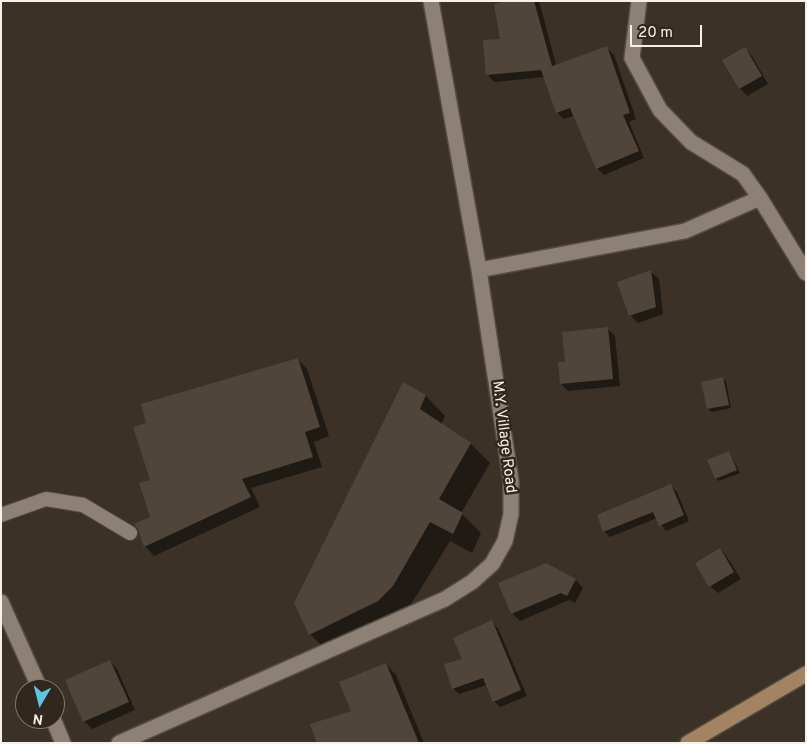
<!DOCTYPE html>
<html>
<head>
<meta charset="utf-8">
<style>
	body { margin:0 }
	#map { position:relative; width:807px; height:744px; overflow:hidden; background:#3b3126; font-family:Overpass,sans-serif }
	canvas { display:block }
	.frame { position:absolute; inset:0; border:2px solid #f8f1ea; pointer-events:none }
	.north { position:absolute; left:15px; top:679px; width:50px; height:50px; box-sizing:border-box; background:#31271c; border:1px solid #81786e; border-radius:50%; rotate:188deg; font-size:14px; font-weight:700; line-height:20px; text-align:center; color:#f8f1ea }
	.north::after { content:''; display:block; margin:auto; width:18px; height:22px; background:#59c8e4; clip-path:polygon(50% 0,100% 100%,50% 72%,0 100%) }
	.scale { position:absolute; left:630px; top:25px; width:72px; height:22px; box-sizing:border-box; border:2px solid #f8f1ea; border-top:0; padding-left:6px; font-size:15px; line-height:18px; white-space:nowrap; color:#f8f1ea; -webkit-text-stroke:4px #31271c; paint-order:stroke }
</style>
</head>
<body>
<div id="map">
<canvas width="807" height="744"></canvas>
<div class="frame"></div>
<div class="north">N</div>
<div class="scale">20 m</div>
</div>
<script>
const ctx = document.querySelector('canvas').getContext('2d');
ctx.lineJoin = 'round';
function fill(path, color) { ctx.fillStyle = color; ctx.fill(path, 'evenodd'); }
const poly = rows => new Path2D(rows.map(r => 'M' + r).join(''));
function trace(path, color, width, dash) { ctx.strokeStyle = color; ctx.lineWidth = width; ctx.lineCap = dash ? 'butt' : 'round'; ctx.setLineDash(dash || []); ctx.stroke(path); }
function label(font, color, halo, rows, align = 'center') {
  ctx.font = font + ' Overpass,sans-serif'; ctx.lineWidth = 5; ctx.setLineDash([]); ctx.textBaseline = 'middle'; ctx.strokeStyle = halo; ctx.fillStyle = color; for (const [text, x, y, turn = 0] of rows) {
    ctx.save(); ctx.translate(x, y); ctx.rotate((+turn || 0) * Math.PI / 180); ctx.textAlign = isNaN(turn) ? turn : align; if (halo) ctx.strokeText(text, 0, 0); ctx.fillText(text, 0, 0); ctx.restore();
  }
}
fill(poly([
	[513,1,537,1,540,4,556,65,607,48,614,55,636,119,629,122,644,158,604,175,597,168,574,116,563,119,557,112,545,77,494,82,488,75],
	[744,48,752,56,768,84,747,96,740,88],
	[651,272,659,279,663,314,638,323,630,315],
	[608,329,615,336,620,386,568,391,561,384,567,363],
	[298,359,307,369,329,436,314,442,322,467,251,488,260,507,154,556,145,546,151,518,152,481],
	[723,378,726,382,731,408,712,412,708,409],
	[403,384,426,396,445,416,441,424,471,444,490,463,461,513,481,533,472,553,450,541,405,614,330,654,310,634,295,603],
	[729,452,740,473,719,481,716,478],
	[671,486,677,492,689,521,666,531,657,518,610,537,604,531],
	[720,549,727,557,741,579,718,593,710,586],
	[546,564,576,580,583,588,575,603,569,600,520,621,512,613],
	[491,622,498,628,527,696,500,707,494,701,487,685,459,694,453,688,464,660],
	[110,661,117,669,135,710,92,729,84,721],
	[386,664,396,675,424,743,318,743,353,711]
]), '#0007');
fill(poly([
	[508,1,534,1,552,66,607,46,630,113,623,115,639,151,596,169,570,108,556,113,541,70,486,75,483,40,500,39,494,4],
	[745,47,762,76,739,89,722,60],
	[651,270,656,307,629,316,617,282],
	[608,327,613,379,560,384,558,362,565,362,562,332],
	[298,358,320,427,305,432,313,457,242,479,251,497,144,547,138,529,134,524,150,517,139,483,150,480,133,427,146,423,141,404],
	[723,377,729,405,707,409,701,382],
	[403,382,426,395,420,409,471,443,439,499,463,513,453,534,430,522,393,586,378,601,309,635,294,603],
	[729,451,737,470,715,479,707,460],
	[671,484,684,515,659,526,653,512,603,532,597,515],
	[720,548,734,572,709,587,695,563],
	[546,563,576,579,567,596,561,593,511,614,498,583],
	[492,620,521,690,493,702,483,678,452,689,444,664,462,659,453,638],
	[110,660,129,702,83,722,65,680],
	[386,663,419,743,317,743,310,724,351,711,339,682]
]), '#50453a');
const service = poly([
	[1,515,46,499,83,505,130,533]
]);
const minor = poly([
	[431,1,479,270],
	[639,1,632,58,660,110,691,142,743,174,760,198],
	[1,602,40,689],
	[53,719,63,743],
	[119,743,445,599,472,582,492,564,505,541,511,514,511,481,479,270,685,231,760,198,806,273]
]);
const secondary = poly([
	[688,743,806,674]
]);
trace(service, '#554c44', 16);
trace(minor, '#554c44', 18);
trace(secondary, '#554c44', 18);
trace(service, '#8d8175', 14);
trace(minor, '#8d8175', 15);
trace(secondary, '#a48460', 15);
label('15px', '#f8f1ea', '#31271c', [
	["M.Y. Village Road",503,437,83]
]);
</script>
</body>
</html>
